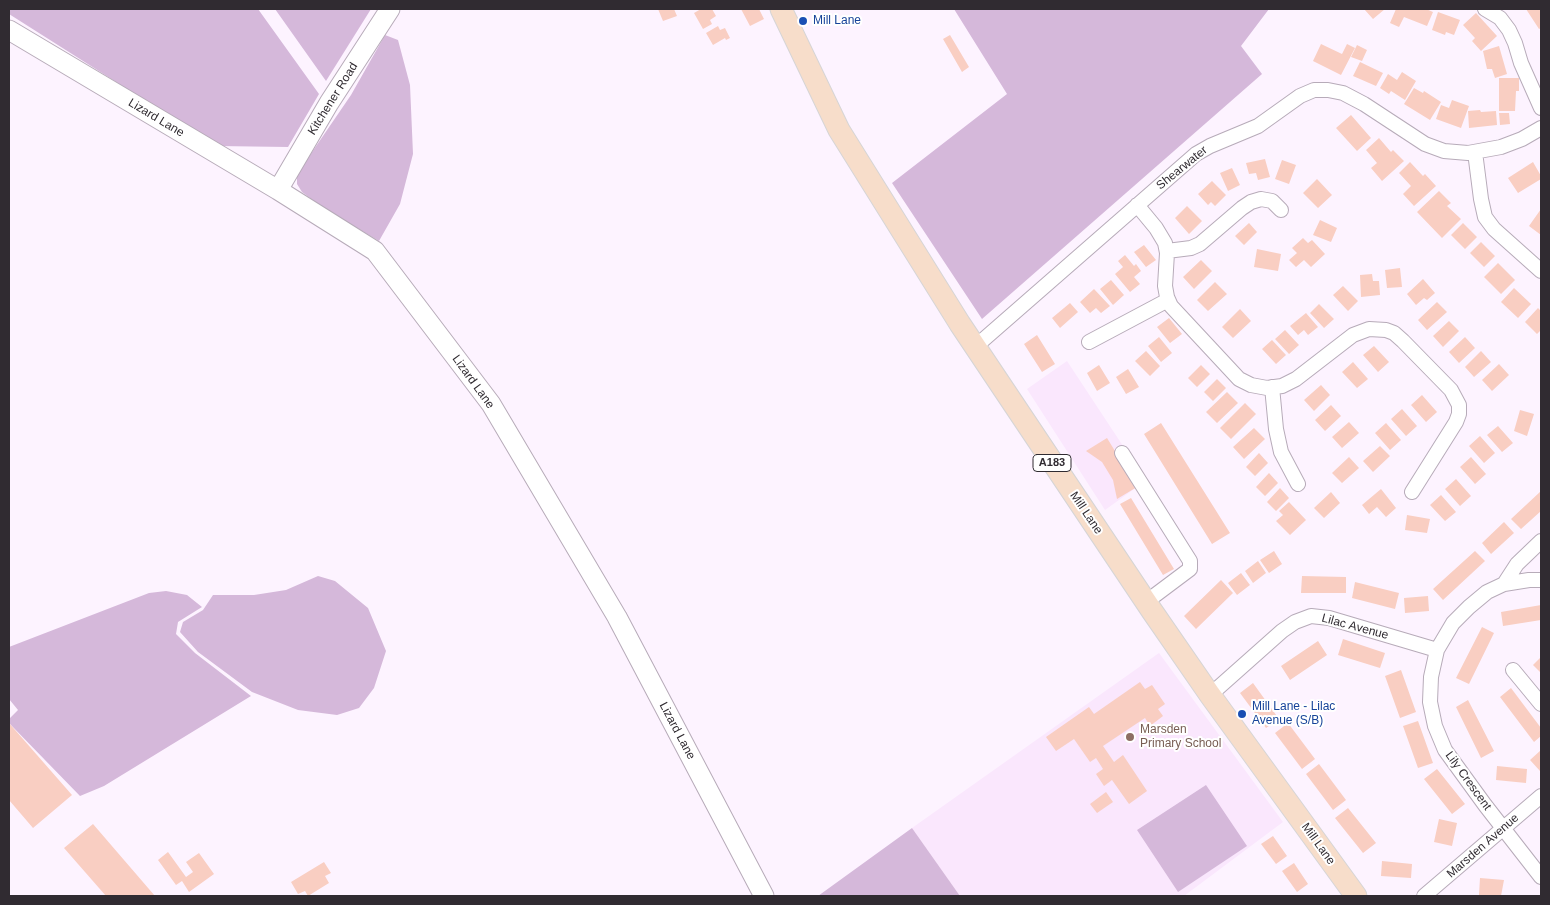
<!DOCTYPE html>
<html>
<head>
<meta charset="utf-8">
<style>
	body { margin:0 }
	#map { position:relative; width:1550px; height:905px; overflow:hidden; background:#fdf3ff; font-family:Arial,sans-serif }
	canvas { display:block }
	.frame { position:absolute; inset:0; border:10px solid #302b31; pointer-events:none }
</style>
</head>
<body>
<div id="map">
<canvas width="1550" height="905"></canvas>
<div class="frame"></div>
</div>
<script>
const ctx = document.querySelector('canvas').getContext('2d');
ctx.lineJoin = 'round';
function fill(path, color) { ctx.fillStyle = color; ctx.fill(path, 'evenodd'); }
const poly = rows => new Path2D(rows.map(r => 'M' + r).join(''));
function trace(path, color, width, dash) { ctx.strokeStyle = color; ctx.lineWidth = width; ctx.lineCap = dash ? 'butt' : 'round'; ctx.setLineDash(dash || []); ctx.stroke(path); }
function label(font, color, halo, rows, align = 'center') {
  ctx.font = font + ' Arial,sans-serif'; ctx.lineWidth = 4; ctx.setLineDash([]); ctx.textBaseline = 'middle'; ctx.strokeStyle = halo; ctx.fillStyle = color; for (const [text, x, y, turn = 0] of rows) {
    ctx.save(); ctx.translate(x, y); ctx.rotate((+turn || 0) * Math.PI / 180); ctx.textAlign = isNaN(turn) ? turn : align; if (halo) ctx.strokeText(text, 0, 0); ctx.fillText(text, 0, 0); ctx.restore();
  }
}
fill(poly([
	[1067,361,1123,446,1115,452,1137,487,1105,510,1027,389],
	[1159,653,1283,822,1184,896,960,896,912,828]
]), '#fae7fd');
fill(poly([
	[9,9,258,9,319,94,288,147,217,146,9,14],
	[275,9,371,9,326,81],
	[954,9,1269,9,1241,46,1262,74,982,319,892,183,1007,94],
	[385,35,398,40,410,85,413,154,400,204,379,241,322,207,302,192,297,184,297,174,351,95],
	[318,576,335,581,368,608,386,651,374,688,359,708,337,715,298,710,252,692,198,652,180,632,183,622,203,610,213,595,254,595,286,590],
	[166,591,187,595,202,607,178,622,176,634,195,653,251,696,104,786,80,796,9,723,9,719,18,710,9,699,9,647,149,593],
	[1206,785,1247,846,1178,892,1137,830],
	[912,828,960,896,818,896]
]), '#d5b8da');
fill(poly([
	[658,9,674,9,677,16,663,21],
	[701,9,712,9,716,16,710,20,712,24,703,29,694,13],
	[741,9,759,9,764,19,750,26],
	[1364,9,1385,9,1373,19],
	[1396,9,1426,9,1433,12,1427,26,1404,17,1399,27,1390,23],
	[1526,9,1541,9,1541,28,1539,29],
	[1438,12,1460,20,1454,35,1446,32,1445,35,1432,30],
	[1476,13,1497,36,1481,51,1472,41,1475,38,1463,25],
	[718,26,720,30,725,28,730,38,726,40,725,38,713,45,706,33],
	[950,35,969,67,962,72,943,39],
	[1321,44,1342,54,1347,44,1355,48,1341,75,1313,61],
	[1357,45,1367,50,1362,61,1351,57],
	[1499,46,1507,74,1495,78,1492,69,1487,69,1483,51],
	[1360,62,1383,73,1376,86,1353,76],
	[1402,72,1416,81,1405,100,1391,91,1389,94,1380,88,1388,74,1397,80],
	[1499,78,1519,78,1519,91,1516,91,1515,111,1499,111],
	[1414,88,1423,93,1424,91,1441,102,1430,120,1404,104],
	[1452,100,1469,106,1461,128,1436,119,1441,105,1449,108],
	[1480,110,1481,112,1496,111,1497,125,1469,128,1468,111],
	[1499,113,1509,113,1510,124,1500,125],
	[1351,115,1371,138,1357,151,1336,128],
	[1379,138,1391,152,1393,150,1404,161,1382,181,1371,168,1377,163,1366,150],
	[1265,159,1270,177,1258,180,1256,173,1249,174,1246,163],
	[1282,160,1296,165,1289,184,1275,179],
	[1410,162,1423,176,1425,174,1436,186,1414,206,1403,194,1411,186,1399,173],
	[1533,162,1541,176,1541,179,1518,193,1508,178],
	[1232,168,1240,185,1228,191,1220,173],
	[1317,179,1332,195,1318,208,1303,193],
	[1212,181,1226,195,1215,206,1211,202,1208,205,1198,194],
	[1439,191,1451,203,1447,206,1461,219,1442,238,1417,212],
	[1187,206,1202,221,1189,234,1175,218],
	[1541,209,1541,235,1529,226],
	[1320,220,1337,228,1331,242,1313,235],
	[1249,223,1257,232,1244,245,1235,236],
	[1463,223,1477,237,1465,249,1451,235],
	[1303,238,1308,243,1312,240,1325,254,1311,267,1304,260,1296,267,1289,260,1297,253,1292,248],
	[1481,242,1495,256,1484,267,1470,253],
	[1144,245,1156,260,1146,267,1134,252],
	[1257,249,1281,254,1278,271,1254,267],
	[1125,255,1134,266,1136,264,1141,271,1134,277,1140,284,1130,292,1115,274,1123,267,1118,261],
	[1201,260,1212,271,1194,289,1183,277],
	[1498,263,1515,280,1501,294,1484,277],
	[1400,268,1402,287,1387,288,1385,270],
	[1372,274,1373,281,1379,281,1380,295,1361,297,1360,275],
	[1423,279,1435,293,1427,300,1424,298,1416,305,1407,294],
	[1111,280,1124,295,1113,305,1100,289],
	[1215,282,1227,294,1208,311,1197,300],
	[1343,286,1358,301,1348,311,1333,295],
	[1514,288,1531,304,1518,318,1501,302],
	[1094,289,1110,306,1101,313,1096,308,1090,313,1080,302],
	[1437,302,1447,312,1427,330,1418,320],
	[1070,303,1078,312,1060,328,1052,318],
	[1319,304,1334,319,1324,328,1310,313],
	[1538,308,1541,311,1541,330,1537,334,1525,322],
	[1240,309,1251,321,1233,338,1222,327],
	[1306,313,1318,327,1308,335,1304,330,1298,335,1290,326],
	[1169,318,1182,334,1170,343,1157,327],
	[1449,321,1459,331,1443,347,1433,336],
	[1285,330,1299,345,1289,354,1275,339],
	[1037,335,1055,364,1042,372,1024,344],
	[1159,337,1172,353,1161,362,1148,346],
	[1465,337,1475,348,1459,363,1449,352],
	[1272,340,1286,355,1276,364,1262,349],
	[1374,346,1389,362,1378,372,1363,355],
	[1146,351,1160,366,1150,376,1135,361],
	[1481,351,1491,362,1474,377,1465,367],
	[1353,362,1368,379,1357,388,1342,372],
	[1499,364,1509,375,1492,391,1482,380],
	[1099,365,1110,383,1097,391,1087,373],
	[1201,365,1210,374,1197,387,1188,378],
	[1128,369,1139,387,1126,394,1116,377],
	[1217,379,1226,388,1213,401,1204,392],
	[1321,385,1330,395,1314,411,1304,400],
	[1227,392,1238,403,1217,423,1206,412],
	[1422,395,1437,412,1426,422,1411,405],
	[1245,403,1256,414,1231,439,1220,428],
	[1331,405,1341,416,1325,431,1315,420],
	[1402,409,1417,426,1406,436,1391,419],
	[1520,410,1534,414,1527,436,1514,431],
	[1349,422,1359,433,1342,448,1332,437],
	[1161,423,1230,533,1212,544,1144,434],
	[1386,423,1401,440,1390,450,1375,433],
	[1498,426,1513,443,1502,452,1487,435],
	[1254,428,1265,439,1244,459,1233,447],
	[1480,436,1495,453,1484,463,1469,446],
	[1107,438,1137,487,1117,499,1113,480,1102,462,1086,451],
	[1380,446,1390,456,1373,472,1363,461],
	[1259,453,1268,463,1255,476,1246,467],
	[1349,457,1359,468,1342,483,1332,473],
	[1471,457,1486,474,1475,484,1460,467],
	[1269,473,1278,483,1265,496,1256,487],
	[1456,479,1471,496,1460,506,1445,489],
	[1280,488,1289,498,1276,511,1267,502],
	[1381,489,1396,508,1386,517,1377,507,1369,514,1362,505],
	[1541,491,1541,511,1521,529,1511,519],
	[1331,492,1340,503,1324,518,1314,508],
	[1441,495,1456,512,1445,521,1430,505],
	[1131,498,1174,569,1163,575,1120,504],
	[1289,502,1306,520,1290,535,1276,521,1283,515,1279,511],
	[1407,515,1430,519,1427,533,1405,530],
	[1504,522,1514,533,1491,554,1482,543],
	[1274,551,1282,564,1269,573,1260,560],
	[1475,551,1485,561,1443,600,1433,589],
	[1258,561,1266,573,1253,583,1245,571],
	[1241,573,1250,585,1237,595,1228,583],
	[1302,576,1346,577,1346,593,1301,593],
	[1221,580,1233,593,1196,629,1184,616],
	[1355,582,1399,593,1395,609,1352,598],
	[1428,596,1429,611,1405,613,1404,598],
	[1541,605,1541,620,1503,626,1501,612],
	[1482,627,1494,633,1469,684,1456,678],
	[1343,639,1385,653,1380,668,1338,655],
	[1318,641,1327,655,1290,680,1281,666],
	[1541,657,1541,673,1533,665],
	[1401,670,1416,712,1400,718,1385,676],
	[1140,682,1145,689,1152,685,1165,704,1158,709,1163,716,1150,726,1145,718,1103,746,1114,762,1123,755,1147,791,1129,804,1112,780,1104,786,1096,774,1103,769,1096,758,1090,762,1074,739,1056,751,1046,737,1089,707,1094,714],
	[1253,683,1279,719,1266,728,1240,693],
	[1511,688,1541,728,1541,736,1534,742,1500,697],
	[1468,700,1494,751,1481,758,1456,707],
	[1418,721,1433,763,1418,768,1403,726],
	[9,723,72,795,33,828,9,800],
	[1288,723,1315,759,1302,769,1275,733],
	[1541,750,1541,769,1540,771,1530,760],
	[1319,764,1346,800,1333,810,1306,774],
	[1497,766,1527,769,1526,783,1496,780],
	[1437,769,1465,804,1452,814,1424,779],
	[1106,792,1113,802,1097,813,1090,804],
	[1348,808,1376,843,1363,853,1335,818],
	[1439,819,1457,823,1452,846,1434,842],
	[93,824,155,896,106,896,64,848],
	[1273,836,1287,856,1276,864,1261,844],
	[168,852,186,877,193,872,186,862,199,853,214,874,189,892,182,881,176,885,158,860],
	[1382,861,1412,864,1411,878,1381,876],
	[324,862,331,873,325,876,329,883,308,896,305,891,298,894,291,882],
	[1294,863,1308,884,1297,892,1282,871],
	[1480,878,1504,880,1501,896,1479,895]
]), '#f9cec2');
const street = poly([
	[1485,9,1500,18,1509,30,1515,43,1521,63,1541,108],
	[1475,152,1481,199,1485,217,1494,229,1541,271],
	[1137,205,1156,228,1165,243,1167,253,1165,286,1167,297,1171,306,1239,379,1251,385,1267,388,1282,386,1296,379,1353,335,1369,329,1386,330,1394,333,1403,341,1451,390,1459,405,1459,414,1456,422,1412,492],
	[1167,251,1191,248,1200,244,1242,208,1251,202,1261,199,1272,201,1281,210],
	[1089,342,1168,300],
	[975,347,1196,154,1210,146,1258,126,1300,96,1314,90,1328,90,1343,93,1364,104,1425,144,1444,151,1468,153,1501,147,1522,139,1541,128],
	[1272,387,1276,429,1281,452,1298,484],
	[1122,453,1190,561,1190,569,1146,602],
	[1541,580,1529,580,1504,584,1487,592,1469,607,1453,623,1437,650,1431,677,1430,702,1435,726,1445,750,1485,805,1541,877],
	[1504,584,1517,564,1541,541],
	[1513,670,1541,704],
	[1210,695,1282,631,1295,622,1311,616,1329,618,1437,650],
	[1424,896,1541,796]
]);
const secondary = poly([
	[9,30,278,190,375,251,491,404,617,617,764,896],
	[278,190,329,103,390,9]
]);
const primary = poly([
	[781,9,839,130,960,324,1152,611,1210,695,1356,896]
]);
trace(street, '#b7abb9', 16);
trace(secondary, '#b7abb9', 21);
trace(primary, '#d6d5d6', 23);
trace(street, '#fff', 14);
trace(secondary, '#fff', 19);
trace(primary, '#f7ddca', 21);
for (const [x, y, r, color] of [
	[803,21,5,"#1a4fb4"],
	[1242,714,5,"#1a4fb4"],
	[1130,737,5,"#8d6e63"]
]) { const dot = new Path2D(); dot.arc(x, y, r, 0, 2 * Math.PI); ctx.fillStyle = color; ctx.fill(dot); trace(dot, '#fff', 2); }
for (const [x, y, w] of [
	[1052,463,38]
]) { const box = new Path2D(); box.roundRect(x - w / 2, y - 8.5, w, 17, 4); ctx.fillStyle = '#fff'; ctx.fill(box); trace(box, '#302b31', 1); }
label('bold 11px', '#302b31', null, [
	["A183",1052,463]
]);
label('12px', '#164399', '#fff', [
	["Mill Lane",813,21],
	["Mill Lane - Lilac",1252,707],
	["Avenue (S/B)",1252,721]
], 'left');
label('12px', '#302b31', '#fff', [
	["Kitchener Road",333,99,-58],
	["Lizard Lane",156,118,31],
	["Shearwater",1182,168,-39],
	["Lizard Lane",473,382,54],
	["Mill Lane",1086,513,56],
	["Lilac Avenue",1355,627,15],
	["Lizard Lane",677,731,62],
	["Lily Crescent",1468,781,54],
	["Mill Lane",1318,844,54],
	["Marsden Avenue",1483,846,-41]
]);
label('12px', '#785e54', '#fff', [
	["Marsden",1140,730],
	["Primary School",1140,744]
], 'left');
</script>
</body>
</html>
